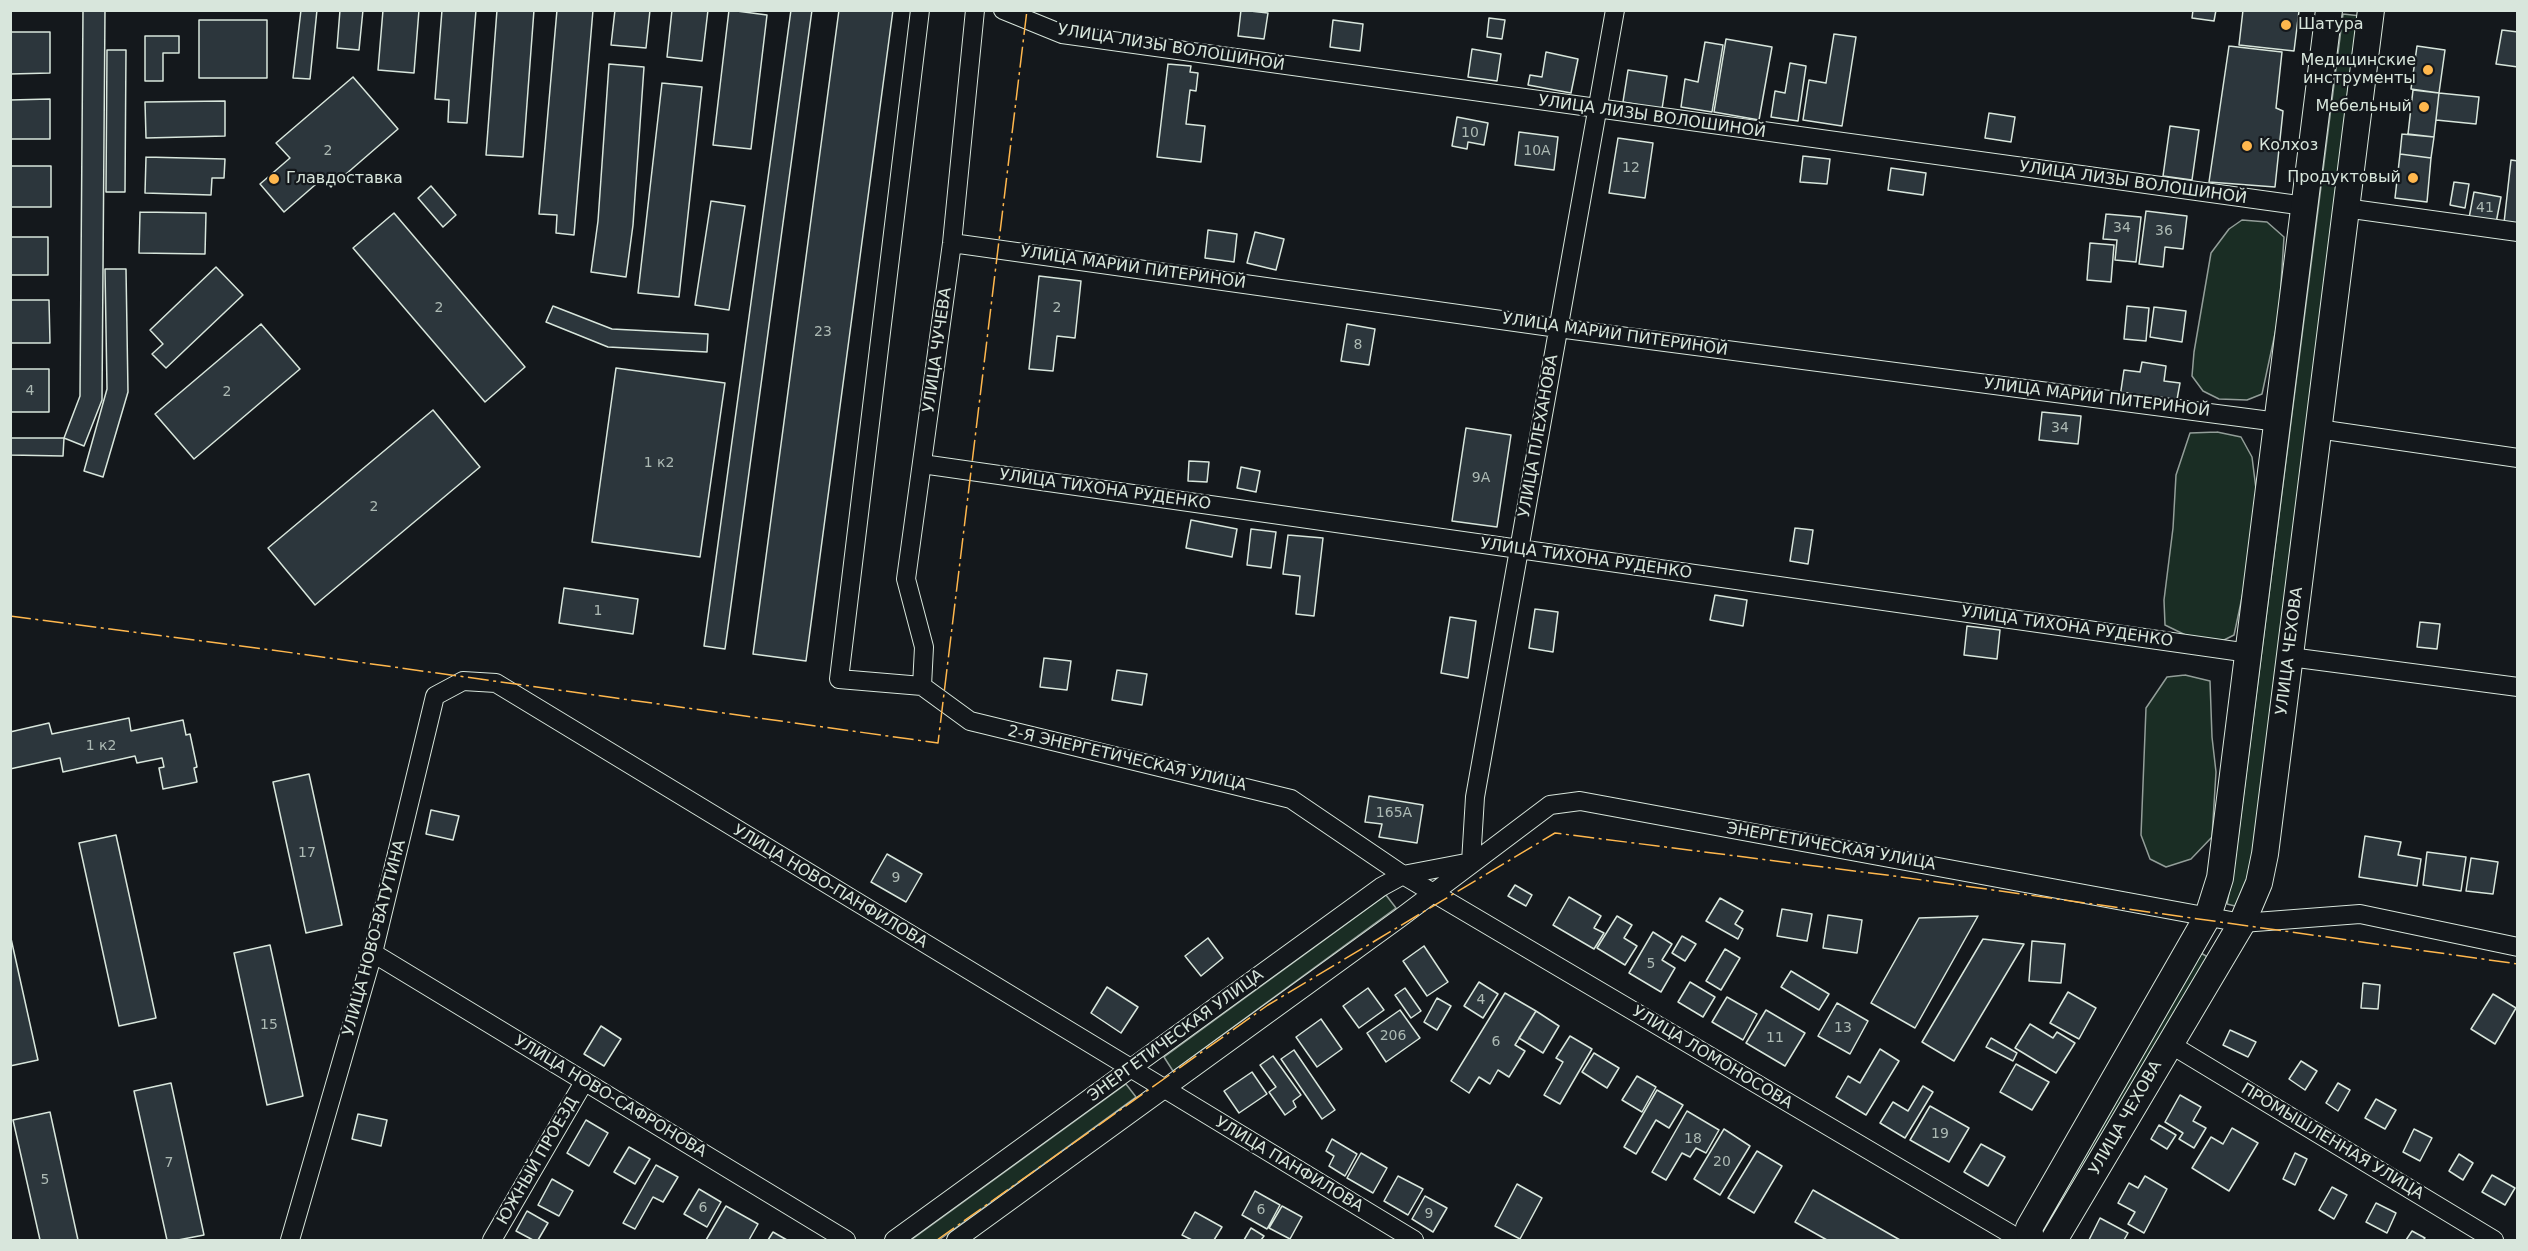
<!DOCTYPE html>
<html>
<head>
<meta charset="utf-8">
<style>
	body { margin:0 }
	#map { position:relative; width:2528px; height:1251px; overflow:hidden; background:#14181c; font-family:"DejaVu Sans",sans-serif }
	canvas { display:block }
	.frame { position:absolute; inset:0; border:12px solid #d8e6dc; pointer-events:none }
</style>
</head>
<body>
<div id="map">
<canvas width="2528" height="1251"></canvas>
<div class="frame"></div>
</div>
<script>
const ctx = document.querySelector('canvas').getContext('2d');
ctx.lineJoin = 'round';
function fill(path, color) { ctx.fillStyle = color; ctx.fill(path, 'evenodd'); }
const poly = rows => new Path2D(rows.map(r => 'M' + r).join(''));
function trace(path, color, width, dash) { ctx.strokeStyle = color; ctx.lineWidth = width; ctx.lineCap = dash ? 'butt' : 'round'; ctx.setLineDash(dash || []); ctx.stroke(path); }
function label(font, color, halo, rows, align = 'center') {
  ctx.font = font + ' "DejaVu Sans",sans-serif'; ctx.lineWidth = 4.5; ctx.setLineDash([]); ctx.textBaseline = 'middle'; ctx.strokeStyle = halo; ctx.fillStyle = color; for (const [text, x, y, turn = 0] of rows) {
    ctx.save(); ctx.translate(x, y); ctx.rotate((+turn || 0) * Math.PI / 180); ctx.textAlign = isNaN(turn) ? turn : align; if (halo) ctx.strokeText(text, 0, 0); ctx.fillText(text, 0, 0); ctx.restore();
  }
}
const green = poly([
	[2343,14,2361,16,2254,856,2247,885,2235,906,2227,904,2236,853,2343,14],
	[2242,220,2267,222,2284,237,2279,315,2262,394,2247,400,2219,399,2203,391,2192,376,2194,352,2211,253,2229,229,2242,220],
	[2217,432,2241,437,2252,457,2256,489,2254,541,2234,635,2210,647,2165,625,2164,600,2173,528,2176,475,2190,433,2217,432],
	[2185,675,2210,681,2212,737,2216,772,2212,837,2191,859,2166,867,2150,859,2141,835,2146,708,2167,677,2185,675],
	[1386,895,1396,908,1173,1071,1164,1057,1386,895],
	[2201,953,2211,959,2063,1207,2053,1201,2201,953],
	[1126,1084,1136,1097,939,1240,911,1240,1126,1084]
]);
fill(green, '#1a2d24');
trace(green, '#939e99', 1.5);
const building = poly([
	[83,10,105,10,102,400,84,446,64,438,80,396,83,10],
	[301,10,317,10,310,79,293,78,301,10],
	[340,10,363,10,359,50,337,48,340,10],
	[383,10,419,10,414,73,378,70,383,10],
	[442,10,476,10,467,123,448,122,449,100,435,99,442,10],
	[497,10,534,10,523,157,486,155,497,10],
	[557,10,593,10,574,235,556,233,557,215,539,214,557,10],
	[615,10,650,10,646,48,611,45,615,10],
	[672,10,708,10,702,61,667,57,672,10],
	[729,10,767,15,751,149,713,145,729,10],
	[791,10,812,10,725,649,704,646,791,10],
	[839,10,893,10,806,661,753,654,839,10],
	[1241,10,1268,13,1264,39,1238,36,1241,10],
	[2193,10,2216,10,2214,21,2192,18,2193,10],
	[2243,10,2299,11,2294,51,2239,45,2243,10],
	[1489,18,1505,20,1502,39,1487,37,1489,18],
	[199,20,267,20,267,78,199,78,199,20],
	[1333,20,1363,24,1360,51,1330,47,1333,20],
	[2502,30,2518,32,2518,67,2496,64,2502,30],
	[10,32,50,32,50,73,10,74,10,32],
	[1834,34,1856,37,1842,126,1803,120,1809,80,1826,83,1834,34],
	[145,36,179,36,179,53,163,53,163,81,145,81,145,36],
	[1726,39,1772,47,1759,120,1714,112,1726,39],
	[1705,42,1723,45,1712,112,1681,107,1685,79,1698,82,1705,42],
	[2229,46,2282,52,2276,108,2283,111,2275,187,2209,182,2229,46],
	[2417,46,2445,50,2439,93,2411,89,2417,46],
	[1472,49,1501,54,1497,81,1468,77,1472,49],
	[107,50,126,50,125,192,106,192,107,50],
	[1546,52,1578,59,1571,93,1528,85,1530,75,1542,77,1546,52],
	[1790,63,1806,66,1798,121,1771,117,1775,91,1785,93,1790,63],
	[609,64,644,67,633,225,626,277,591,272,598,221,609,64],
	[1168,64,1191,66,1190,72,1198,73,1196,91,1190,90,1186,124,1205,126,1201,162,1157,157,1168,64],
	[1628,70,1667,76,1662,109,1623,102,1628,70],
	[353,77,398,129,331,187,323,178,284,212,260,184,290,158,276,143,353,77],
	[662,83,702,87,679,297,638,293,662,83],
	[2413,90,2439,93,2434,137,2408,134,2413,90],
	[2439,93,2479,97,2476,124,2436,120,2439,93],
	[50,99,50,139,10,139,10,100,50,99],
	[225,101,225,136,146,138,145,102,225,101],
	[1989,113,2015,117,2011,142,1985,138,1989,113],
	[1457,117,1488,123,1484,145,1468,142,1467,149,1452,146,1457,117],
	[2170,126,2199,130,2192,180,2163,176,2170,126],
	[1519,132,1558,137,1554,170,1515,165,1519,132],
	[2402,134,2434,137,2431,158,2400,154,2402,134],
	[1618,138,1653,143,1645,198,1609,193,1618,138],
	[2400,154,2431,158,2427,202,2395,198,2400,154],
	[1803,156,1830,159,1827,184,1800,182,1803,156],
	[146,157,225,159,224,178,212,178,211,195,145,193,146,157],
	[2511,160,2518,161,2518,225,2504,223,2511,160],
	[10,166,51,166,51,207,10,207,10,166],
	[1891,168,1926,173,1923,195,1888,190,1891,168],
	[2454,182,2469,184,2465,208,2450,205,2454,182],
	[431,186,456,215,443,227,418,198,431,186],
	[2474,192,2501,197,2496,223,2469,218,2474,192],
	[711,201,745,206,729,310,695,305,711,201],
	[2146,211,2187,216,2183,249,2165,247,2163,267,2139,264,2146,211],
	[140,212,206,213,205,254,139,253,140,212],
	[394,213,525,367,485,402,353,248,394,213],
	[2106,214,2141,217,2136,262,2115,260,2117,240,2103,239,2106,214],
	[1208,230,1237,234,1234,262,1205,258,1208,230],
	[1255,232,1284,239,1276,270,1247,263,1255,232],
	[10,237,48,237,48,275,10,275,10,237],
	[2090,243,2114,245,2111,282,2087,280,2090,243],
	[216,267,243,295,166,368,152,354,163,344,150,330,216,267],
	[105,269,126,269,128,392,103,477,84,471,107,389,105,269],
	[1039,276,1081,281,1075,338,1057,336,1053,371,1029,369,1039,276],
	[10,300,49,300,50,343,10,343,10,300],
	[553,306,612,329,708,334,707,352,608,347,546,322,553,306],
	[2127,306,2149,308,2146,341,2124,339,2127,306],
	[2154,307,2186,311,2182,342,2150,337,2154,307],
	[261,324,300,369,194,459,155,414,261,324],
	[1347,324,1375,329,1369,365,1341,361,1347,324],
	[2142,362,2166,366,2164,381,2180,383,2176,405,2120,397,2124,370,2140,372,2142,362],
	[616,368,725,383,700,557,592,542,616,368],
	[10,369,49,369,49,412,10,412,10,369],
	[433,410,480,467,315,605,268,548,433,410],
	[2042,412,2081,416,2078,444,2039,440,2042,412],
	[1466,428,1511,435,1497,527,1452,521,1466,428],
	[10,438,64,438,63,456,10,455,10,438],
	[1189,461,1209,462,1207,482,1188,481,1189,461],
	[1241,467,1260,471,1256,492,1237,488,1241,467],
	[1191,520,1237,529,1232,557,1186,548,1191,520],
	[1795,528,1813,530,1808,564,1790,561,1795,528],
	[1251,529,1276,532,1271,568,1247,565,1251,529],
	[1288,535,1323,538,1314,616,1296,614,1300,576,1283,574,1288,535],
	[564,588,638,599,633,634,559,623,564,588],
	[1715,595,1747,600,1743,626,1710,620,1715,595],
	[1535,609,1558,612,1553,652,1529,648,1535,609],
	[1450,617,1476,621,1468,678,1441,673,1450,617],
	[2420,622,2440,624,2437,649,2417,647,2420,622],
	[1967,626,2000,630,1997,659,1964,655,1967,626],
	[1044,658,1071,661,1067,690,1040,687,1044,658],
	[1117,670,1147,674,1142,705,1112,700,1117,670],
	[129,718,131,731,183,720,186,735,190,734,197,767,194,768,197,782,163,789,159,768,164,767,162,758,137,763,135,756,63,772,60,758,10,769,10,732,49,723,52,734,129,718],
	[309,774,342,925,306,933,273,782,309,774],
	[1369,796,1423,805,1417,843,1379,837,1382,824,1365,822,1369,796],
	[431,810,459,816,453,840,426,834,431,810],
	[116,835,156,1018,119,1026,79,843,116,835],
	[2365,836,2401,842,2398,855,2421,859,2417,886,2359,877,2365,836],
	[2427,852,2466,857,2461,891,2423,885,2427,852],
	[887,854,922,874,906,902,871,882,887,854],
	[2471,858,2498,862,2493,894,2466,891,2471,858],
	[1515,885,1532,895,1526,906,1508,896,1515,885],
	[1569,897,1601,916,1594,928,1604,933,1594,949,1553,925,1569,897],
	[1720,898,1743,911,1735,924,1743,929,1738,939,1706,921,1720,898],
	[1782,909,1812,914,1807,941,1777,936,1782,909],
	[1828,915,1862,920,1857,953,1823,948,1828,915],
	[1617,916,1632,925,1624,938,1637,946,1625,965,1597,948,1617,916],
	[1978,916,1915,1028,1871,1003,1919,918,1978,916],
	[1653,932,1672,944,1662,960,1675,968,1661,992,1629,973,1653,932],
	[10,934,38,1060,10,1066,10,934],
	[1682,936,1696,944,1685,961,1672,953,1682,936],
	[1208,938,1223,958,1201,976,1185,956,1208,938],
	[1983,939,2024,944,1954,1061,1922,1042,1983,939],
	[2032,941,2065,944,2061,983,2029,981,2032,941],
	[270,945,303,1096,267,1105,234,953,270,945],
	[1424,946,1448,982,1427,996,1403,961,1424,946],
	[1725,949,1740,958,1721,990,1706,981,1725,949],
	[1791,971,1829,994,1819,1010,1781,987,1791,971],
	[1479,982,1498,994,1483,1018,1464,1006,1479,982],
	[1690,982,1715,997,1703,1017,1678,1002,1690,982],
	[2363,983,2380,985,2378,1009,2361,1008,2363,983],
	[1107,987,1138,1007,1121,1033,1091,1013,1107,987],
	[1368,988,1384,1010,1359,1028,1343,1006,1368,988],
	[1405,988,1421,1011,1411,1018,1395,995,1405,988],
	[2068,992,2096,1008,2079,1039,2050,1023,2068,992],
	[1505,993,1536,1011,1515,1045,1525,1051,1509,1077,1498,1070,1490,1084,1479,1077,1469,1093,1451,1081,1505,993],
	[2493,994,2516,1008,2495,1044,2471,1029,2493,994],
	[1727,997,1757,1014,1743,1040,1712,1022,1727,997],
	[1437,998,1451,1006,1437,1030,1424,1022,1437,998],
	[1837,1003,1868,1021,1850,1054,1818,1036,1837,1003],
	[1400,1010,1420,1038,1386,1062,1367,1033,1400,1010],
	[1766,1010,1805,1033,1785,1066,1746,1043,1766,1010],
	[1536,1011,1559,1026,1543,1053,1519,1038,1536,1011],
	[1321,1019,1342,1049,1317,1067,1296,1037,1321,1019],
	[2030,1024,2053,1038,2057,1032,2075,1043,2056,1073,2015,1048,2030,1024],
	[601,1026,621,1039,604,1066,584,1054,601,1026],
	[2230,1030,2256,1042,2248,1057,2223,1045,2230,1030],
	[1570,1036,1592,1049,1560,1104,1544,1095,1563,1062,1556,1058,1570,1036],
	[1991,1038,2017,1053,2013,1061,1986,1047,1991,1038],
	[1880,1049,1899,1061,1866,1115,1836,1097,1848,1076,1860,1083,1880,1049],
	[1294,1050,1335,1110,1322,1119,1281,1059,1294,1050],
	[1594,1053,1619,1068,1607,1088,1582,1072,1594,1053],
	[1273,1056,1301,1095,1293,1101,1296,1107,1285,1115,1269,1092,1276,1087,1260,1065,1273,1056],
	[2301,1061,2317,1071,2305,1090,2289,1079,2301,1061],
	[2016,1064,2049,1082,2032,1110,2000,1092,2016,1064],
	[1252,1072,1267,1094,1239,1113,1224,1091,1252,1072],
	[1637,1076,1656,1087,1642,1112,1622,1100,1637,1076],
	[171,1083,204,1235,178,1240,167,1240,134,1091,171,1083],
	[2338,1083,2350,1090,2338,1111,2326,1103,2338,1083],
	[1923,1086,1933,1092,1905,1138,1880,1123,1893,1102,1908,1111,1923,1086],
	[1657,1090,1683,1105,1669,1128,1656,1120,1636,1154,1624,1147,1657,1090],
	[2180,1095,2201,1107,2193,1121,2206,1128,2194,1148,2179,1139,2183,1133,2165,1122,2180,1095],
	[2376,1099,2396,1110,2385,1129,2365,1118,2376,1099],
	[1930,1106,1969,1128,1949,1162,1910,1140,1930,1106],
	[1687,1111,1719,1130,1706,1153,1696,1148,1690,1157,1682,1153,1666,1180,1652,1172,1687,1111],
	[50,1112,78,1240,40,1240,13,1120,50,1112],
	[358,1114,387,1120,381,1146,352,1139,358,1114],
	[586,1120,608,1133,589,1166,567,1153,586,1120],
	[2159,1125,2176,1135,2167,1149,2151,1139,2159,1125],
	[2232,1128,2258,1143,2229,1191,2192,1168,2211,1137,2223,1144,2232,1128],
	[1724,1129,1750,1146,1720,1195,1694,1179,1724,1129],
	[2414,1129,2432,1138,2420,1161,2403,1152,2414,1129],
	[1332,1139,1357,1154,1345,1176,1329,1166,1334,1156,1326,1151,1332,1139],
	[1981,1144,2005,1157,1988,1186,1964,1172,1981,1144],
	[629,1147,650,1159,635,1184,614,1172,629,1147],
	[1757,1151,1782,1166,1754,1213,1728,1198,1757,1151],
	[1361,1153,1387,1168,1373,1193,1347,1178,1361,1153],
	[2295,1153,2307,1159,2295,1185,2283,1179,2295,1153],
	[2459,1154,2473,1163,2463,1180,2449,1171,2459,1154],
	[656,1165,678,1177,663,1202,653,1197,635,1229,623,1223,656,1165],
	[2492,1175,2515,1188,2505,1205,2482,1192,2492,1175],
	[1398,1176,1423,1189,1408,1215,1384,1201,1398,1176],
	[2145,1176,2167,1189,2144,1233,2128,1224,2135,1212,2118,1203,2129,1183,2138,1188,2145,1176],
	[552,1179,573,1191,559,1216,538,1205,552,1179],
	[1517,1184,1542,1198,1520,1239,1495,1226,1517,1184],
	[2332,1187,2347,1195,2334,1219,2319,1210,2332,1187],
	[699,1189,721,1202,707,1227,684,1214,699,1189],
	[1813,1190,1900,1240,1827,1240,1795,1222,1813,1190],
	[1255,1191,1280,1205,1267,1229,1242,1215,1255,1191],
	[1425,1196,1447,1208,1433,1232,1412,1219,1425,1196],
	[2376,1203,2396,1213,2387,1233,2366,1222,2376,1203],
	[726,1206,758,1224,749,1240,706,1240,726,1206],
	[1282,1206,1302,1217,1290,1239,1269,1228,1282,1206],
	[527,1211,548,1223,538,1240,533,1240,516,1231,527,1211],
	[1195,1212,1222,1227,1214,1240,1192,1240,1182,1235,1195,1212],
	[2100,1218,2128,1233,2124,1240,2089,1240,2100,1218],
	[1251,1228,1264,1236,1261,1240,1244,1240,1251,1228],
	[2412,1231,2425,1238,2423,1240,2406,1240,2412,1231],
	[773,1232,787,1240,768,1240,773,1232]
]);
fill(building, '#2c363c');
trace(building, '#d8e6dc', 1.5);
const street = poly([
	[920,10,839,679,922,686,970,721,1291,799,1403,875,2021,1240],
	[1003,10,1062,34,2305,206],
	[2345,208,2518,232],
	[952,243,1558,328,2278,422],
	[2318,429,2518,458],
	[922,464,2249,653],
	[2290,657,2518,687],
	[922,686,924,647,906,579,952,243,975,10],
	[373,953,846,1240],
	[2170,1044,2494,1240],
	[290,1240,373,953,435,696,463,681,496,683,1414,1240],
	[492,1240,584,1082],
	[894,1240,1381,887,1403,875,1471,862,1475,797,1615,10],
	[956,1240,1400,918,1550,805,1580,801,2242,923,2360,914,2518,947]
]);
const secondary = poly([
	[2031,1240,2029,1228,2208,916,2220,878,2329,10],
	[2054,1240,2242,923,2259,883,2265,854,2371,10]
]);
trace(street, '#d8e6dc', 20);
trace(secondary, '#d8e6dc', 28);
trace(street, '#14181c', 18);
trace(secondary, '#14181c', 26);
trace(poly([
	[10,616,272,650,938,743,1027,10],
	[937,1240,1268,1005,1555,833,1894,876,2518,964]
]), '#ffb74d', 1.5, [21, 4.5, 3, 4.5]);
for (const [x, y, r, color] of [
	[2286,25,6,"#ffb74d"],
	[2428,70,6,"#ffb74d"],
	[2424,107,6,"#ffb74d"],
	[2247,146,6,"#ffb74d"],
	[2413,178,6,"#ffb74d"],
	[274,179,6,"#ffb74d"]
]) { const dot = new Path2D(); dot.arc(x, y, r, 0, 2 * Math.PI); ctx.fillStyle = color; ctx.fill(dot); trace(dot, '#14181c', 2); }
label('14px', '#adbab4', null, [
	["10",1470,133],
	["2",328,151],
	["10А",1537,151],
	["12",1631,168],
	["41",2485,208],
	["34",2122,228],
	["36",2164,231],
	["2",439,308],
	["2",1057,308],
	["23",823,332],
	["8",1358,345],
	["4",30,391],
	["2",227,392],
	["34",2060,428],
	["1 к2",659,463],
	["9А",1481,478],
	["2",374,507],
	["1",598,611],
	["1 к2",101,746],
	["165А",1394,813],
	["17",307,853],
	["9",896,878],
	["5",1651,964],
	["4",1481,1000],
	["15",269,1025],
	["13",1843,1028],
	["206",1393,1036],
	["11",1775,1038],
	["6",1496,1042],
	["19",1940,1134],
	["18",1693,1139],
	["20",1722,1162],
	["7",169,1163],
	["5",45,1180],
	["6",703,1208],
	["6",1261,1210],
	["9",1429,1214]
]);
label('16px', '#d8e6dc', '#14181c', [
	["Шатура",2298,25],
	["Медицинские",2416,61,"right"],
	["инструменты",2416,79,"right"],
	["Мебельный",2412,107,"right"],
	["Колхоз",2259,146],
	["Продуктовый",2401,178,"right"],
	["Главдоставка",286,179]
], 'left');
label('16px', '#d8e6dc', '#14181c', [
	["УЛИЦА ЛИЗЫ ВОЛОШИНОЙ",1171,48,9],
	["УЛИЦА ЛИЗЫ ВОЛОШИНОЙ",1652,117,8],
	["УЛИЦА ЛИЗЫ ВОЛОШИНОЙ",2133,183,8],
	["УЛИЦА МАРИИ ПИТЕРИНОЙ",1133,268,8],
	["УЛИЦА МАРИИ ПИТЕРИНОЙ",1615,335,8],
	["УЛИЦА ЧУЧЕВА",938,350,-82],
	["УЛИЦА МАРИИ ПИТЕРИНОЙ",2097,398,7],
	["УЛИЦА ПЛЕХАНОВА",1539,436,-80],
	["УЛИЦА ТИХОНА РУДЕНКО",1105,490,8],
	["УЛИЦА ТИХОНА РУДЕНКО",1586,559,8],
	["УЛИЦА ТИХОНА РУДЕНКО",2067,627,8],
	["УЛИЦА ЧЕХОВА",2290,651,-83],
	["2-Я ЭНЕРГЕТИЧЕСКАЯ УЛИЦА",1127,759,13],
	["ЭНЕРГЕТИЧЕСКАЯ УЛИЦА",1831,847,10],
	["УЛИЦА НОВО-ПАНФИЛОВА",830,887,31],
	["УЛИЦА НОВО-ВАТУТИНА",375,938,-75],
	["ЭНЕРГЕТИЧЕСКАЯ УЛИЦА",1176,1036,-36],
	["УЛИЦА ЛОМОНОСОВА",1712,1058,31],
	["УЛИЦА НОВО-САФРОНОВА",610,1097,31],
	["УЛИЦА ЧЕХОВА",2126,1118,-60],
	["ПРОМЫШЛЕННАЯ УЛИЦА",2332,1142,31],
	["ЮЖНЫЙ ПРОЕЗД",538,1161,-60],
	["УЛИЦА ПАНФИЛОВА",1289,1165,31]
]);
</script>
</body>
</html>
